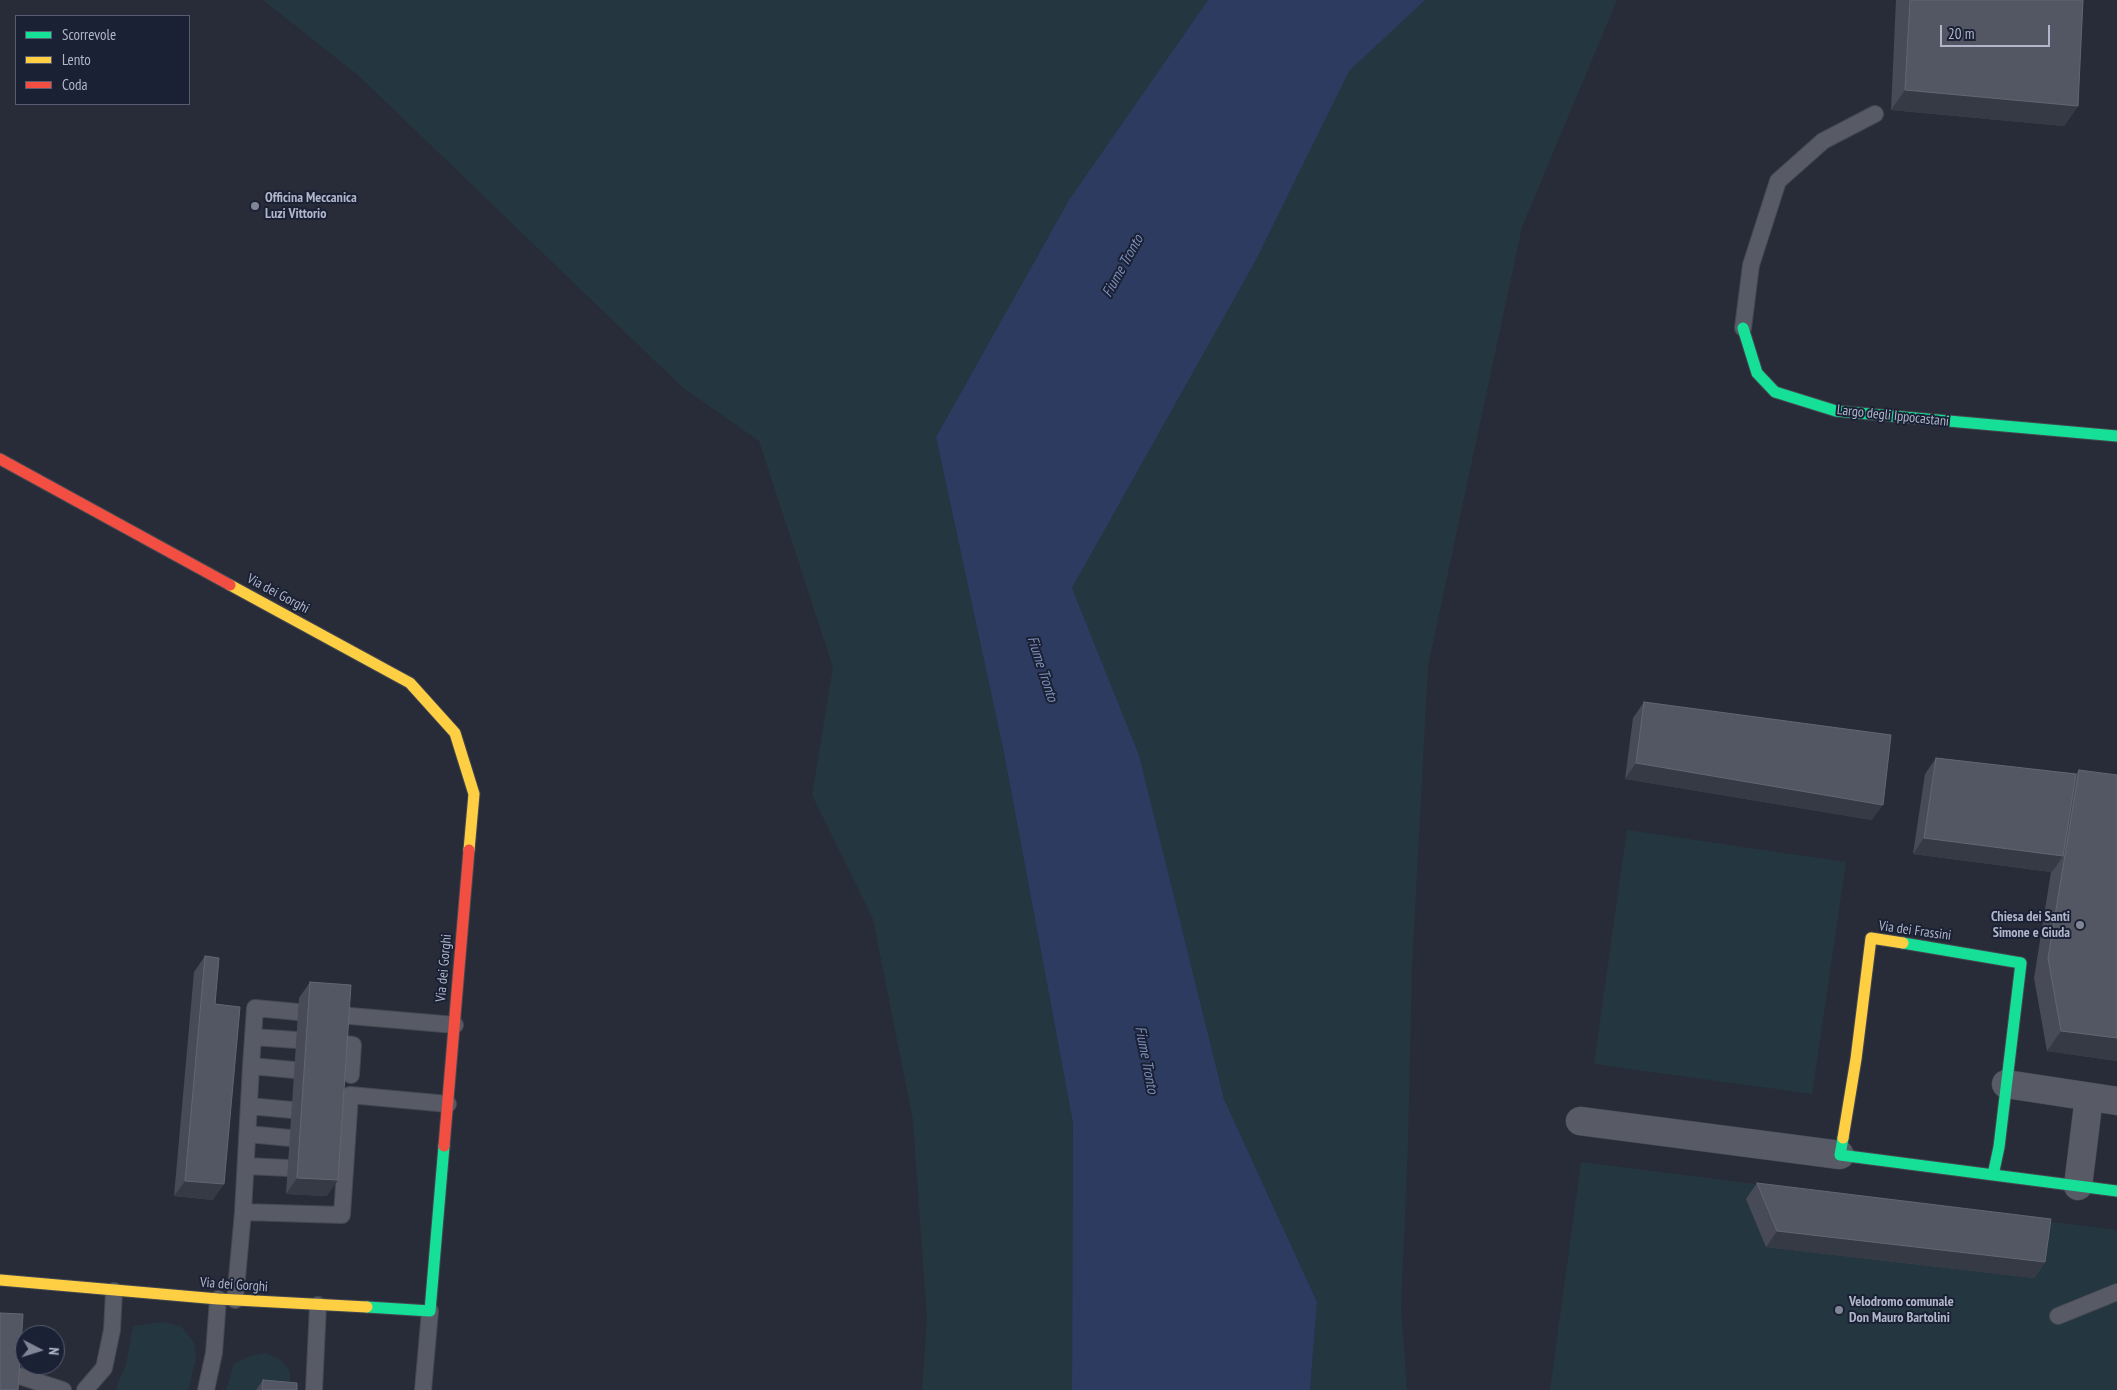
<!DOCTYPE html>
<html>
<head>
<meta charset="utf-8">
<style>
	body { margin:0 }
	#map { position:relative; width:2117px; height:1390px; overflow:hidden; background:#282c38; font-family:"PT Sans Narrow",sans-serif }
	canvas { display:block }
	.legend { position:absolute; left:15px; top:15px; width:175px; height:90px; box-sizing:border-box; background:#1a2134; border:1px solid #565d70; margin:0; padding:6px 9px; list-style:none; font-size:15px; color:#b1b6ca }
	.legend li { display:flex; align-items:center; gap:10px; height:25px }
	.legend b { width:25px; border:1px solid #565d70 }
	.north { position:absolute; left:15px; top:1325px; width:50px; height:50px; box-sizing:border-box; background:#1a2134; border:1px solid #565d70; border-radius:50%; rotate:95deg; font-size:14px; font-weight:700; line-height:20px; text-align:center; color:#b1b6ca }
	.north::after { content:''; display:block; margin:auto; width:18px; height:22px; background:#818697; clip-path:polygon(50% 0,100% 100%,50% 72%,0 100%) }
	.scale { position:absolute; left:1940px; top:25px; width:110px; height:22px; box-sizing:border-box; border:2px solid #b1b6ca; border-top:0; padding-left:6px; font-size:15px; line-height:18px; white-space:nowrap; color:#b1b6ca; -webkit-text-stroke:4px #1a2134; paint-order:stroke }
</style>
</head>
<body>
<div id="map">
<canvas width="2117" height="1390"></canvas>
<ul class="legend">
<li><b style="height:6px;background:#16e098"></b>Scorrevole</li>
<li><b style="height:6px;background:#ffcf43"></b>Lento</li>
<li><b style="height:6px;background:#f24e42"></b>Coda</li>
</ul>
<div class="north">N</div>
<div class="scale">20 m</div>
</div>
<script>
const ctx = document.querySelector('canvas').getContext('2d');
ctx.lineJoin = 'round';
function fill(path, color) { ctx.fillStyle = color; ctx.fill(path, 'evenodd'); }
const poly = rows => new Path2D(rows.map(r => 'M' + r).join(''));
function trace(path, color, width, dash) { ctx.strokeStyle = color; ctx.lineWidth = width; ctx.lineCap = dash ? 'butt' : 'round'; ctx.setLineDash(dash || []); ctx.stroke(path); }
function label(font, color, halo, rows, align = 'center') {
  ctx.font = font + ' "PT Sans Narrow",sans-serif'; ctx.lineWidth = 4; ctx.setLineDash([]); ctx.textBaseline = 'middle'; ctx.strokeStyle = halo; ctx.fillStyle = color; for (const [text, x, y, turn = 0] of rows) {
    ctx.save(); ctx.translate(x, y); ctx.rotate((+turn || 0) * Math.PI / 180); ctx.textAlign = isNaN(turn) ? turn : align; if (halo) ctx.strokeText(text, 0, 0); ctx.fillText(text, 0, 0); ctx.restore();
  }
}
fill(poly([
	[263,0,1208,0,1069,200,936,437,1004,753,1073,1123,1072,1390,922,1390,927,1319,913,1120,873,919,812,795,833,667,759,441,682,387,359,76],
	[1425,0,1617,0,1522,227,1428,666,1412,966,1408,1144,1401,1307,1407,1390,1310,1390,1317,1302,1224,1099,1139,755,1072,588,1256,260,1349,70],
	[1627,830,1846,862,1812,1094,1594,1064],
	[1581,1162,2117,1230,2117,1390,1550,1390],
	[162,1322,181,1326,194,1343,196,1359,188,1390,115,1390,126,1365,133,1326],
	[266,1353,282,1361,290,1373,290,1390,226,1390,234,1364,250,1356]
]), '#24363f');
fill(poly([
	[1208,0,1425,0,1349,71,1256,260,1072,588,1139,755,1224,1099,1317,1302,1310,1390,1072,1390,1073,1123,1004,753,936,437,1069,200]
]), '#2e3b60');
const lane = poly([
	[1743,328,1751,265,1778,181,1823,141,1875,114],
	[339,1015,455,1025],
	[253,1037,255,1008,298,1012],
	[337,1043,353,1045,351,1075],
	[251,1066,253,1037,296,1040],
	[249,1106,292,1110],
	[248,1134,290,1138],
	[246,1166,288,1168],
	[243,1212,342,1215,350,1095,448,1104],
	[235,1300,243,1212,251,1066,294,1070],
	[2058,1316,2117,1292],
	[16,1375,63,1390],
	[85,1390,104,1368,112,1330,114,1291],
	[206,1390,214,1353,218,1299],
	[314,1390,318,1305],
	[423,1390,430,1311]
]);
const street = poly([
	[2006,1084,2117,1101],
	[1580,1121,1840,1155],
	[2078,1186,2089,1097]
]);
const fast = poly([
	[1743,328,1757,373,1775,392,1836,411,2117,436],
	[1903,943,2021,963,1999,1147,1993,1175],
	[1843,1138,1840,1155,2117,1191],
	[367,1307,430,1311,444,1146]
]);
const slow = poly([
	[230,585,410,683,455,733,474,794,469,850],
	[1843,1138,1856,1059,1871,938,1903,943],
	[0,1280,218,1299,367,1307]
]);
const jam = poly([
	[0,459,230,585],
	[444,1146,469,850]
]);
trace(lane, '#444851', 18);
trace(street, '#444851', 29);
trace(fast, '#444851', 13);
trace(slow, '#444851', 13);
trace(jam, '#444851', 13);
trace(lane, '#585b66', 16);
trace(street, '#585b66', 28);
trace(fast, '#16e098', 11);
trace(slow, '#ffcf43', 11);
trace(jam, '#f24e42', 11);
fill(poly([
	[1896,0,2083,0,2078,106,2064,126,1891,110],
	[1644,702,1872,820,1625,779,1633,718],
	[1936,758,2076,774,2079,770,2117,775,2117,1061,2047,1051,2034,978,2051,872,1913,854,1925,774],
	[205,956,215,1004,213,1200,174,1196,194,972],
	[310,982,327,1196,286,1194,299,998],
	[1757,1183,2045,1262,2034,1278,1766,1247,1746,1199],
	[263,1380,262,1390,256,1390]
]), '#484b57');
fill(poly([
	[1905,90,2078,106,2064,126,1891,110],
	[1636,763,1883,805,1872,820,1625,779],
	[1924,838,2063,856,2052,872,1913,854],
	[2061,1031,2117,1038,2117,1061,2047,1051],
	[297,1178,338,1180,327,1196,286,1194],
	[185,1181,224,1184,213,1200,174,1196],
	[1777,1231,2045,1262,2034,1278,1766,1247]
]), '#363a45');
const building = poly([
	[1910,0,2083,0,2078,106,1905,90,1910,0],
	[1644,702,1891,735,1883,805,1636,763,1644,702],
	[1936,758,2076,774,2063,856,1924,838,1936,758],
	[2079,770,2117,775,2117,1038,2061,1031,2048,958,2079,770],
	[205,956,219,958,215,1004,240,1007,224,1184,185,1181,205,956],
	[310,982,351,985,338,1180,297,1178,310,982],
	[1757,1183,2051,1219,2045,1262,1777,1231,1757,1183],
	[0,1313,23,1314,18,1390,0,1390,0,1313],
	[263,1380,297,1383,297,1390,262,1390,263,1380]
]);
fill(building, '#535763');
trace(building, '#626673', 1);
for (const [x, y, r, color] of [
	[255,206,5,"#818697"],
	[2080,925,5,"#818697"],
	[1839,1310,5,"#818697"]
]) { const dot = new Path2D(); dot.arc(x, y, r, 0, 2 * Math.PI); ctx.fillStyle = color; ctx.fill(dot); trace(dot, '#1a2134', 2); }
label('bold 14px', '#b1b6ca', '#1a2134', [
	["Officina Meccanica",265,198],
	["Luzi Vittorio",265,214],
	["Chiesa dei Santi",2070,917,"right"],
	["Simone e Giuda",2070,933,"right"],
	["Velodromo comunale",1849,1302],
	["Don Mauro Bartolini",1849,1318]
], 'left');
label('14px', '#b1b6ca', '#1a2134', [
	["Largo degli Ippocastani",1893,416,6],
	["Via dei Gorghi",278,594,28],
	["Via dei Frassini",1915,931,8],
	["Via dei Gorghi",444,968,-85],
	["Via dei Gorghi",234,1285,4]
]);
label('italic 15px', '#7d8db9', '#1a2134', [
	["Fiume Tronto",1123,266,-61],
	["Fiume Tronto",1042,669,72],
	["Fiume Tronto",1146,1060,79]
]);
</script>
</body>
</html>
